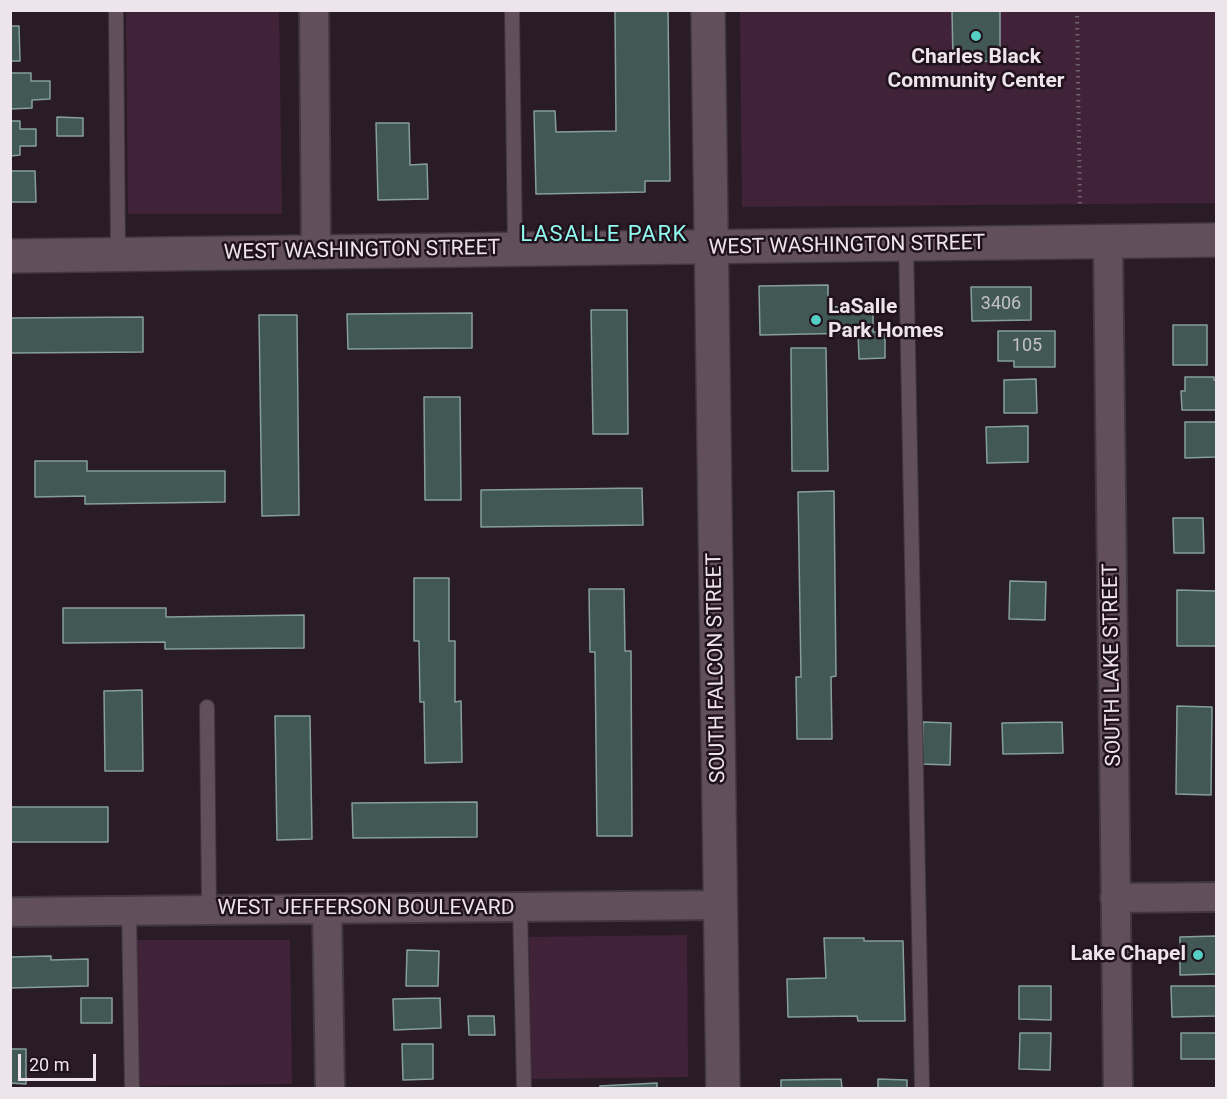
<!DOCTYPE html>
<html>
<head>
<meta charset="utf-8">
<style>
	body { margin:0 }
	#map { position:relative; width:1227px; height:1099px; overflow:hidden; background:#2a1c26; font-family:Roboto,sans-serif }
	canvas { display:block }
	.frame { position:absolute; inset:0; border:12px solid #eee4eb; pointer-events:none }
	.scale { position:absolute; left:18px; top:1054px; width:78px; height:27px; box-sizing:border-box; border:3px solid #eee4eb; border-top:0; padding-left:8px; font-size:18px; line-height:21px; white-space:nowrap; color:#eee4eb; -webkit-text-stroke:4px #20121c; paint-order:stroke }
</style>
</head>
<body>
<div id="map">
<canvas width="1227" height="1099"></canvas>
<div class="frame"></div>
<div class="scale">20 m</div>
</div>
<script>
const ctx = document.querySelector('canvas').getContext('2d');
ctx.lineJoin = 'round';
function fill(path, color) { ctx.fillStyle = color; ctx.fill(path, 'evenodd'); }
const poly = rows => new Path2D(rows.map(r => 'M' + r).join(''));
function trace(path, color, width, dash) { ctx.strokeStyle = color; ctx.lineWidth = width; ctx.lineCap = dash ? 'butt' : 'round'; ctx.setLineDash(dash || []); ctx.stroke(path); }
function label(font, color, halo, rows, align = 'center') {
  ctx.font = font + ' Roboto,sans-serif'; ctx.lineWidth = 5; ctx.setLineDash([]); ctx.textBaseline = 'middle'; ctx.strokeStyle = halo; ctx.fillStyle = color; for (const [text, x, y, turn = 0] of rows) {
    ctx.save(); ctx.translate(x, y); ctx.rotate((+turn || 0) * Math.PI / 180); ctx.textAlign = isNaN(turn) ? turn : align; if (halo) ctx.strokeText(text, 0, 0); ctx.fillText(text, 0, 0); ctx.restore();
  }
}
fill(poly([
	[126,11,279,11,282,214,128,214],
	[740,11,1216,11,1216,203,742,207],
	[687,935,688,1077,531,1079,529,937],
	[137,940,290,940,292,1084,140,1086]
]), '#412339');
const building = poly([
	[615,10,668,10,670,181,645,181,645,192,536,194,534,111,555,111,556,132,616,131,615,10],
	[952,10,1000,10,1000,61,953,62,952,10],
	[10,26,19,26,20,61,10,61,10,26],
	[10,73,31,73,31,81,50,81,50,99,32,100,32,108,10,109,10,73],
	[57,117,83,118,83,136,57,136,57,117],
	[10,121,20,121,20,129,36,129,36,146,20,146,20,155,10,156,10,121],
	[376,123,409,123,410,165,427,164,428,199,378,200,376,123],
	[10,171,35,171,36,202,10,202,10,171],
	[828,285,828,307,873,306,873,332,885,332,885,358,859,359,858,333,760,335,759,286,828,285],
	[971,287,1031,287,1031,320,972,321,971,287],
	[591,310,627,310,628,434,593,434,591,310],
	[472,313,472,348,348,349,347,314,472,313],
	[259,315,297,315,299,515,262,516,259,315],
	[143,317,143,352,10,353,10,318,143,317],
	[1173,325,1207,325,1207,365,1173,365,1173,325],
	[998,331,1055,331,1055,367,1014,367,1014,361,998,361,998,331],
	[791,348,826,348,828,471,792,471,791,348],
	[1185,377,1214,377,1214,380,1216,380,1216,410,1182,410,1181,391,1185,391,1185,377],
	[1036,379,1037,413,1004,413,1004,380,1036,379],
	[424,397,460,397,461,500,425,500,424,397],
	[1185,422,1216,422,1216,457,1185,458,1185,422],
	[1028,426,1028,462,987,463,986,427,1028,426],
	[35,461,87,461,87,471,225,471,225,502,85,504,85,496,35,497,35,461],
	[642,488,643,525,481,527,481,490,642,488],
	[834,491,836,676,831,677,832,739,797,739,796,677,801,677,798,492,834,491],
	[1173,518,1203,518,1204,553,1174,553,1173,518],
	[414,578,449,578,449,641,455,641,455,702,461,701,462,762,425,763,424,702,420,702,419,641,414,641,414,578],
	[1010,581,1046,582,1045,620,1009,619,1010,581],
	[589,589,624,589,625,651,631,651,632,836,597,836,595,652,590,652,589,589],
	[1177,590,1216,591,1216,646,1177,646,1177,590],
	[63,608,166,608,166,617,304,615,304,648,165,649,165,642,63,643,63,608],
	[142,690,143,771,105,771,104,691,142,690],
	[1177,706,1212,707,1211,795,1176,794,1177,706],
	[275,716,310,716,312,839,277,840,275,716],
	[923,722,951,723,950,765,922,764,923,722],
	[1062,722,1063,753,1003,754,1002,723,1062,722],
	[477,802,477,837,353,838,352,803,477,802],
	[10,807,108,807,108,842,10,842,10,807],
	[1216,936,1216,974,1180,975,1180,937,1216,936],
	[824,938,864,938,864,941,903,941,905,1021,858,1021,857,1016,788,1017,787,979,826,978,824,938],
	[407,950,439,951,438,986,406,986,407,950],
	[51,956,51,960,88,959,88,986,10,988,10,957,51,956],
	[1019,986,1051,986,1051,1020,1019,1019,1019,986],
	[1171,986,1216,986,1216,1016,1172,1017,1171,986],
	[81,998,112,998,112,1023,81,1023,81,998],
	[440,998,441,1028,394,1030,393,999,440,998],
	[468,1016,494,1016,495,1035,469,1035,468,1016],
	[1020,1033,1051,1033,1050,1070,1019,1069,1020,1033],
	[1181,1033,1216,1033,1216,1059,1181,1059,1181,1033],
	[402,1044,433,1044,433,1079,403,1080,402,1044],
	[10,1049,26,1049,26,1084,10,1083,10,1049],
	[841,1079,842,1088,781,1088,781,1080,841,1079],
	[878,1079,907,1080,907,1088,878,1088,878,1079],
	[657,1083,657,1088,600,1088,600,1086,657,1083]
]);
fill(building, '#415855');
trace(building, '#869f9c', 1.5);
const service = poly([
	[116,10,118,254],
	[512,10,515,250],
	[906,244,922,1088],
	[207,707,209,910],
	[520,908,524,1088],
	[129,911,132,1088]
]);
const minor = poly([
	[314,10,316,251],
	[1108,242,1118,1088],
	[1115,898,1216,897],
	[327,909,330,1088],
	[10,912,721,905]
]);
const tertiary = poly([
	[708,10,723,1088],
	[10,256,1216,240]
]);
trace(service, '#42373f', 16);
trace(minor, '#42373f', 32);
trace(tertiary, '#42373f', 36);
trace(poly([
	[1077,10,1080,208]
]), '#70636c', 4, [1.5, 4.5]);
trace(service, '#61505c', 14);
trace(minor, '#61505c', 28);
trace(tertiary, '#61505c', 33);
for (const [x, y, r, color] of [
	[976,36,6,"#56cec3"],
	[816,320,6,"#56cec3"],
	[1198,955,6,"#56cec3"]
]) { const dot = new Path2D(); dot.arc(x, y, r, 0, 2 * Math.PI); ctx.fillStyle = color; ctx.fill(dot); trace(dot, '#20121c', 2); }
label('18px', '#c3c1c6', null, [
	["3406",1001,304],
	["105",1027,346]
]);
label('bold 21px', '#eee4eb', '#20121c', [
	["Charles Black",976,58],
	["Community Center",976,82],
	["LaSalle",828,308,"left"],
	["Park Homes",828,332,"left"],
	["Lake Chapel",1186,955,"right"]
]);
label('21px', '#eee4eb', '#20121c', [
	["WEST WASHINGTON STREET",847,246,-1],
	["WEST WASHINGTON STREET",362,251,-1],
	["SOUTH LAKE STREET",1113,665,-91],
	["SOUTH FALCON STREET",717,668,-91],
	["WEST JEFFERSON BOULEVARD",366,909]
]);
ctx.letterSpacing = '1.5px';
label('22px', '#90faef', '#20121c', [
	["LASALLE PARK",604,235]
]);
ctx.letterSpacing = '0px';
</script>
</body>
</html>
